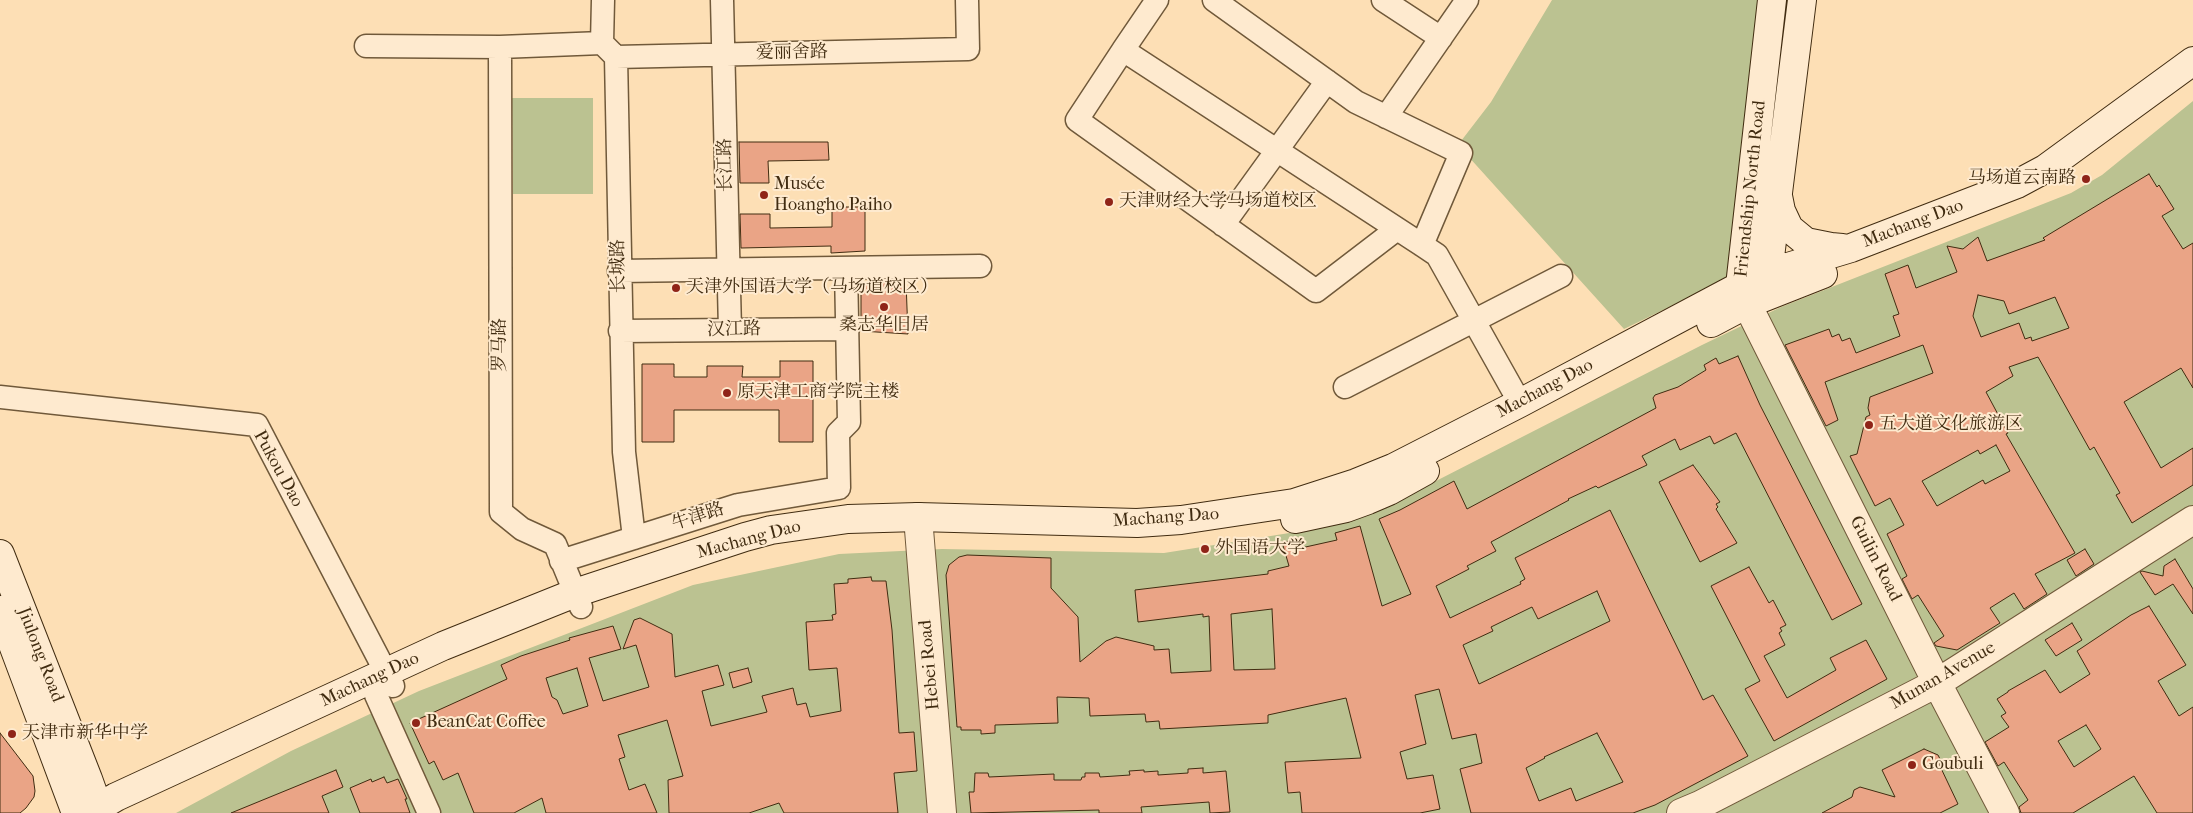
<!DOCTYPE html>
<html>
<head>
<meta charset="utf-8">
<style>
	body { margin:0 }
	canvas { display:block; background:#fddfb5 }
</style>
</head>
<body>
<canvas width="2193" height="813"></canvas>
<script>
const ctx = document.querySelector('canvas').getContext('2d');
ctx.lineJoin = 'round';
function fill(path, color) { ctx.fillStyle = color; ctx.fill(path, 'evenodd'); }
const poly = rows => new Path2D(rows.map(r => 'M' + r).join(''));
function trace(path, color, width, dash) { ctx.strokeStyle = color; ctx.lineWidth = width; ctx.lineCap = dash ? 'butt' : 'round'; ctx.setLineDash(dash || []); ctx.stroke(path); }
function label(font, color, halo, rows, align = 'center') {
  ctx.font = font + ' "IM FELL French Canon","Noto Serif SC",serif'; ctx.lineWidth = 4; ctx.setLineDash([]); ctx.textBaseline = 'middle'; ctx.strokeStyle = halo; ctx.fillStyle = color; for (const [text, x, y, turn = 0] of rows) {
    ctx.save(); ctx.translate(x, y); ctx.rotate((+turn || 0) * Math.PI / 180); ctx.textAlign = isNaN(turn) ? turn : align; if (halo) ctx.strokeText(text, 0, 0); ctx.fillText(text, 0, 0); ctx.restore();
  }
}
fill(poly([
	[1552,0,1758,0,1729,278,1624,329,1458,145,1491,102],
	[512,98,593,98,593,194,513,194],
	[2193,101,2193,813,176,813,291,751,419,691,693,585,839,554,942,549,1164,553,1327,527,1389,505,1702,345,1781,307,2071,193,2102,175]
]), '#bbc291');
const building = poly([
	[739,142,828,142,829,160,768,161,769,183,740,183,739,142],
	[2149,174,2157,187,2159,185,2174,209,2162,216,2183,249,2193,243,2193,388,2181,368,2124,402,2161,468,2193,448,2193,485,2132,523,2116,495,2120,493,2094,447,2090,450,2038,357,2009,367,2013,376,1986,392,2008,433,2006,434,2075,553,2035,574,2047,594,2024,609,2014,593,1990,608,2000,623,1957,650,1936,646,1934,643,1944,636,1918,595,1912,599,1902,579,1907,576,1887,534,1904,525,1890,498,1875,506,1850,456,1857,454,1866,417,1870,415,1868,408,1870,397,1933,373,1923,345,1825,382,1838,420,1826,426,1785,345,1829,329,1832,337,1839,334,1842,341,1850,338,1856,353,1900,336,1893,316,1899,314,1885,274,1908,265,1916,288,1957,272,1947,246,1963,249,1978,237,1987,261,2045,240,2043,238,2149,174],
	[1978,295,2004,301,2009,314,2055,297,2069,328,2032,341,2031,337,2025,339,2019,323,1981,337,1973,316,1978,295],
	[1996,445,2010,471,1985,484,1983,480,1937,506,1922,481,1978,450,1980,454,1996,445],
	[832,207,865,207,865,251,831,253,831,246,741,248,740,214,770,214,770,228,832,227,832,207],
	[906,282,908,334,861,331,861,283,906,282],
	[1738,356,1760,405,1862,604,1832,620,1736,433,1714,444,1710,436,1680,450,1675,439,1642,456,1647,465,1598,488,1596,486,1568,499,1569,500,1491,542,1496,551,1467,566,1469,569,1436,586,1450,618,1521,584,1520,582,1525,579,1515,558,1610,510,1703,700,1713,695,1748,756,1655,805,1633,813,1471,813,1460,769,1482,763,1476,734,1452,739,1439,689,1415,695,1426,744,1400,752,1407,779,1433,775,1440,809,1420,813,1302,813,1300,792,1288,793,1285,762,1361,758,1346,698,1268,715,1268,723,1160,729,1159,721,1146,722,1145,714,1090,716,1089,698,1057,697,1058,723,995,725,995,733,981,734,981,730,961,730,961,727,957,727,946,575,949,565,959,557,967,555,1051,558,1051,588,1078,617,1080,662,1106,641,1116,637,1154,646,1154,650,1169,649,1171,673,1211,671,1209,616,1203,617,1203,614,1138,622,1135,590,1268,574,1268,571,1289,566,1282,542,1298,540,1301,548,1337,540,1335,533,1360,526,1382,606,1411,594,1379,519,1400,510,1454,481,1467,509,1656,408,1653,398,1655,395,1678,387,1706,370,1704,365,1716,358,1719,364,1738,356],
	[1597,591,1610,621,1479,684,1463,645,1493,631,1491,627,1532,607,1538,619,1597,591],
	[1272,609,1275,669,1234,670,1231,614,1272,609],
	[1597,733,1623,782,1576,801,1571,788,1539,801,1526,768,1545,758,1544,757,1597,733],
	[780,361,813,361,813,442,779,442,779,410,674,410,674,442,642,442,642,364,674,364,674,377,707,377,707,366,743,366,742,377,780,377,780,361],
	[1693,465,1720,502,1716,504,1718,507,1716,509,1737,543,1700,562,1659,482,1693,465],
	[2085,549,2094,564,2076,576,2067,560,2085,549],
	[2175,559,2193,589,2193,614,2173,584,2155,595,2140,572,2142,571,2163,576,2164,566,2175,559],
	[1749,567,1769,603,1773,600,1786,625,1780,628,1782,631,1779,633,1785,645,1764,656,1787,698,1836,670,1830,658,1866,640,1887,679,1774,741,1745,689,1760,681,1711,586,1749,567],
	[871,577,872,581,886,581,892,630,899,733,914,732,917,771,894,773,898,813,784,813,779,803,749,813,669,813,668,780,683,776,667,720,618,735,625,757,619,759,629,790,645,784,657,813,546,813,542,798,514,813,474,813,458,773,443,780,434,761,429,764,410,723,507,679,501,665,521,656,570,640,569,638,613,626,621,649,589,658,603,701,649,687,636,645,623,649,634,620,640,618,672,634,675,677,718,665,724,685,702,691,711,726,767,712,762,696,793,688,797,705,806,703,810,717,841,711,837,668,809,670,806,622,833,620,832,615,836,614,834,584,848,583,848,579,871,577],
	[577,668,588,706,563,714,557,700,552,697,546,678,577,668],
	[2149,606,2186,665,2158,681,2179,716,2193,707,2193,813,2157,813,2134,776,2073,813,2021,813,2019,807,2028,800,2004,762,1998,766,1985,742,2009,727,2001,716,2006,713,1997,699,2008,692,2008,691,2045,670,2060,693,2090,674,2077,651,2131,615,2149,606],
	[2086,725,2101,749,2074,767,2058,741,2086,725],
	[2072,623,2082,640,2056,656,2045,640,2072,623],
	[748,668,752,682,733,688,729,673,748,668],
	[0,733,33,776,35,791,34,797,26,808,20,813,0,813,0,733],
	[1924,749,1938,755,1941,761,1939,764,1958,804,1940,813,1822,813,1852,797,1854,790,1860,787,1895,797,1882,770,1924,749],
	[1203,768,1203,773,1226,771,1230,812,1210,813,1209,802,1141,807,1142,813,1099,813,1099,810,971,813,969,792,974,792,975,773,988,773,989,777,1054,774,1054,780,1081,780,1082,777,1085,777,1085,773,1099,773,1100,777,1130,775,1129,771,1144,770,1144,772,1158,771,1158,775,1188,773,1188,769,1203,768],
	[336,770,343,787,322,796,329,813,231,813,336,770],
	[384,777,387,783,398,779,407,799,405,799,410,813,360,813,350,788,371,779,372,782,384,777]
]);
fill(building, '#eaa486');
trace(building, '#412c11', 1);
const minor = poly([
	[603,0,602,43,616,57,624,452,634,538],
	[722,0,730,330],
	[1214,0,1356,102,1461,153,1422,245],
	[1383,0,1441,38],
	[366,46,500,47,602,43],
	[500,47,501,512,522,529,555,544,581,607],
	[1123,50,1157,0],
	[616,57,968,49,967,0],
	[1386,117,1467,0],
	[1223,225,1327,81],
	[1397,229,1316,291,1077,120,1123,50,1422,245,1437,255,1520,403],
	[619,271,980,266],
	[620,331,848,329],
	[1345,387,1561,276],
	[0,397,257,425,393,686],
	[561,561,738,505,839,488,838,433,849,422,846,268],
	[376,695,429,813]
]);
const tertiary = poly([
	[1747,304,1937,683,2005,813],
	[918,517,942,813],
	[1681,813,1700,805,1937,683,2193,520]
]);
const secondary = poly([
	[1778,196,1781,211,1789,228,1806,242,1831,247,1842,248],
	[1759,286,1768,273,1802,0],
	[1746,301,1740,286,1772,0],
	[1711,323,1747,304,1823,274],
	[1295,519,1346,508,1368,500,1389,491,1425,471],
	[0,554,88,779,98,807,97,813],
	[0,610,76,813],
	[89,813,116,797,443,646,575,593,745,537,771,530,848,519,918,517,1137,523,1181,520,1294,503,1356,483,1393,468,1520,403,1740,286,1768,273,1851,248,2017,184,2045,169,2193,61]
]);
trace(minor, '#70593a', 25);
trace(tertiary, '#70593a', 30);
trace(secondary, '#412c11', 30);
trace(minor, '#feeacf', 22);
trace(tertiary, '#feeacf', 28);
trace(secondary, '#feeacf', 28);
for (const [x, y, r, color] of [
	[2086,179,5,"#8f2418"],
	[764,195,5,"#8f2418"],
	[1109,202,5,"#8f2418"],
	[676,288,5,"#8f2418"],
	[884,307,5,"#8f2418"],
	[727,393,5,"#8f2418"],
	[1869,425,5,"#8f2418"],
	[1205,549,5,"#8f2418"],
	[416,723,5,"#8f2418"],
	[12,734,5,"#8f2418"],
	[1912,765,5,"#8f2418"]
]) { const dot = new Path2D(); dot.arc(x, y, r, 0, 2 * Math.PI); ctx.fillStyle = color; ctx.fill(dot); trace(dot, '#feeacf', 2); }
label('18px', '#412c11', '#feeacf', [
	["爱丽舍路",792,53,-1],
	["长江路",726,165,-91],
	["Friendship North Road",1751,189,-84],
	["Machang Dao",1913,224,-21],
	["长城路",619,266,-91],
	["汉江路",734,330,-1],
	["罗马路",501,345,-90],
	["Machang Dao",1545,389,-28],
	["Pukou Dao",278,469,61],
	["牛津路",698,517,-18],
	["Machang Dao",1166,518,-4],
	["Machang Dao",749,540,-15],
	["Guilin Road",1875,559,63],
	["Jiulong Road",40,655,69],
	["Hebei Road",930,665,-95],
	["Munan Avenue",1943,676,-30],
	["Machang Dao",370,680,-25]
]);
label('18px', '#412c11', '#feeacf', [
	["马场道云南路",2076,179,"right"],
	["Musée",774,185],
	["Hoangho Paiho",774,206],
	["天津财经大学马场道校区",1119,202],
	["天津外国语大学（马场道校区）",686,288],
	["桑志华旧居",884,326,"center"],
	["原天津工商学院主楼",737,393],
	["五大道文化旅游区",1879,425],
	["外国语大学",1215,549],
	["BeanCat Coffee",426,723],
	["天津市新华中学",22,734],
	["Goubuli",1922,765]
], 'left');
</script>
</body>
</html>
